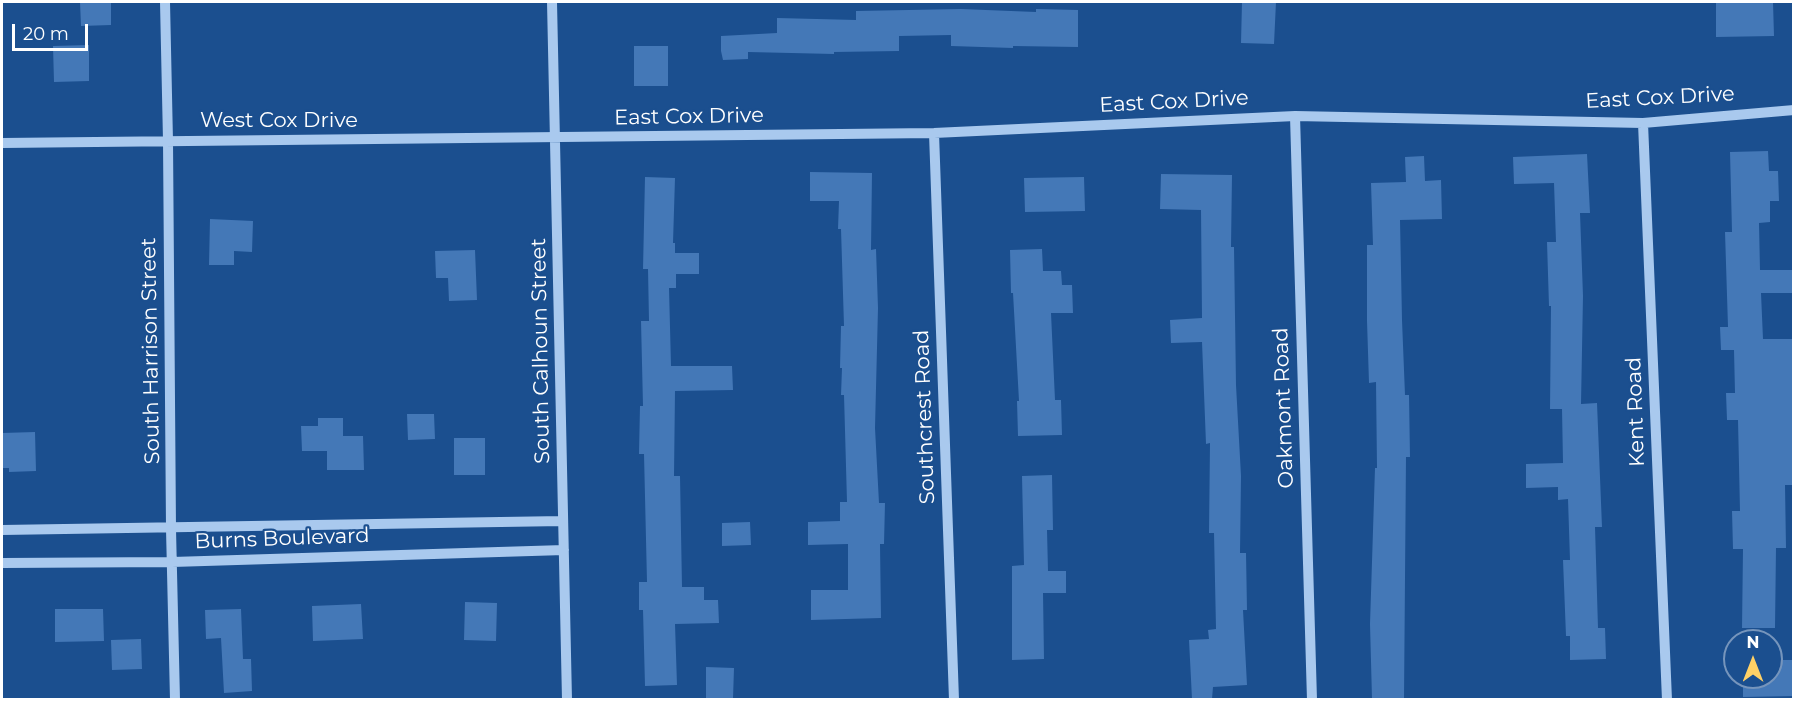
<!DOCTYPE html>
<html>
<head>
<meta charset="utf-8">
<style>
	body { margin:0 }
	#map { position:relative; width:1795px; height:701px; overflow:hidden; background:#1b4f8f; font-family:Montserrat,sans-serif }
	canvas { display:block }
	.frame { position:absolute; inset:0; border:3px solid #fff; pointer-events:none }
	.north { position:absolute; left:1723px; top:629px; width:60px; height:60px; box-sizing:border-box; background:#1b4f8f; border:2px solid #7695bc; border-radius:50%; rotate:0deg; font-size:16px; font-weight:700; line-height:24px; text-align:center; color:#fff }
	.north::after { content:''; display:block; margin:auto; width:21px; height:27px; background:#ffd166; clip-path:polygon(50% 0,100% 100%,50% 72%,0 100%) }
	.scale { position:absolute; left:12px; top:24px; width:76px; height:27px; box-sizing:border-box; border:3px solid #fff; border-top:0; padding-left:8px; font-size:18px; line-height:21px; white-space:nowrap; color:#fff; -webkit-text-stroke:4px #1b4f8f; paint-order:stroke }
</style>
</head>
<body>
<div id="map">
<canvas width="1795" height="701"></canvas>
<div class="frame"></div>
<div class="north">N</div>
<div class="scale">20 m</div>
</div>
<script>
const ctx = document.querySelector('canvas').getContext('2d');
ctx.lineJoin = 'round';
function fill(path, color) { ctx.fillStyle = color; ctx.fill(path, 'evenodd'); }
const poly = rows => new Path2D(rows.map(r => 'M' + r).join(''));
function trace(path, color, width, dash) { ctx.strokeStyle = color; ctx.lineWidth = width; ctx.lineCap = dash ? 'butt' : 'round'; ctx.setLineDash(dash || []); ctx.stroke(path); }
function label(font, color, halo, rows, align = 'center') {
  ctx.font = font + ' Montserrat,sans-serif'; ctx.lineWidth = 4.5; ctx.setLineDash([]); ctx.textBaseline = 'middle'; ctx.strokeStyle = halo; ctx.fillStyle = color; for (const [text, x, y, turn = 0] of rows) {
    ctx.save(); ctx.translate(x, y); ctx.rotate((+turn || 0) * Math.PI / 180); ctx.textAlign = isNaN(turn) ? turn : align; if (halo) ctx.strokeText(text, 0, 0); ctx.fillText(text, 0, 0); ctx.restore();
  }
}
fill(poly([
	[80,2,111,2,111,25,81,26],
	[1242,2,1276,2,1274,44,1241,43],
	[1716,2,1773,2,1774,36,1716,37],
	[961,9,1036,12,1036,9,1078,10,1078,47,1013,46,1013,48,951,46,951,35,899,36,899,51,834,52,834,54,748,52,748,59,723,60,721,51,721,36,777,33,777,18,856,20,856,11],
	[89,45,89,81,54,82,53,46],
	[634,46,668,46,668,86,634,86],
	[1768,151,1769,171,1778,171,1779,201,1770,201,1770,222,1759,223,1760,270,1794,270,1794,293,1761,293,1763,339,1794,339,1794,485,1785,485,1786,548,1776,548,1775,628,1742,628,1743,549,1733,549,1732,511,1740,511,1738,420,1727,420,1726,393,1735,393,1734,350,1721,350,1720,327,1728,327,1725,232,1732,232,1730,152],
	[1587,154,1590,213,1580,213,1583,296,1581,404,1597,403,1602,527,1595,527,1598,628,1605,628,1606,659,1570,660,1570,636,1566,636,1563,560,1570,560,1568,499,1558,500,1558,487,1526,488,1526,464,1563,463,1562,409,1550,409,1551,306,1549,306,1547,242,1556,242,1554,183,1514,184,1513,157],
	[1424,156,1425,181,1441,180,1442,219,1400,220,1402,320,1405,395,1409,395,1410,457,1406,457,1404,699,1372,699,1370,624,1375,468,1377,468,1376,382,1369,383,1367,321,1367,245,1373,245,1371,183,1406,182,1405,157],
	[810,172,872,173,871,250,876,249,878,308,875,428,879,503,885,503,884,544,880,544,881,618,811,620,811,590,848,590,848,544,808,545,808,522,840,521,840,502,847,502,844,395,841,395,842,368,840,368,841,326,844,326,841,229,838,229,839,201,810,201],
	[1161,174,1232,175,1231,247,1234,247,1236,385,1241,476,1240,553,1246,553,1247,610,1243,610,1247,685,1213,687,1212,699,1192,699,1189,640,1209,639,1208,630,1216,629,1214,533,1209,533,1210,443,1206,444,1202,342,1171,343,1170,320,1202,318,1201,210,1160,209],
	[645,177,675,178,673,243,675,243,675,253,699,253,699,274,676,274,676,288,669,288,671,366,732,366,733,390,675,391,674,476,680,476,682,587,704,587,704,600,718,600,719,623,675,624,677,685,645,686,643,610,639,610,639,582,647,582,644,454,639,454,640,406,643,406,641,321,649,321,648,269,643,269],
	[1084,177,1085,211,1025,212,1024,178],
	[210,219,253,221,252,252,234,251,234,265,209,265],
	[1042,249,1043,271,1061,271,1062,285,1072,285,1073,313,1051,313,1055,400,1061,400,1062,435,1018,436,1017,401,1019,401,1013,293,1011,293,1010,250],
	[475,250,477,300,449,301,448,278,436,278,435,251],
	[407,414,434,414,435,439,408,440],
	[318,418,343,418,343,436,363,436,364,470,327,470,327,451,302,451,301,426,318,426],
	[35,432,36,471,9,472,9,468,2,468,2,433],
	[454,438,485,438,485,475,454,475],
	[1052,475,1053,530,1047,530,1048,571,1066,571,1066,593,1043,593,1044,659,1012,660,1012,566,1024,565,1022,476],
	[750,522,751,545,722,546,722,523],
	[465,602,497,603,496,641,464,640],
	[361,604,363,639,313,641,312,606],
	[55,609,103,609,104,641,55,642],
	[241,609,243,659,251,659,252,691,224,693,221,638,206,639,205,610],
	[141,639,142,669,112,670,111,640],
	[1771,660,1794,660,1794,696,1743,697,1743,677,1771,677],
	[706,667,734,668,733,699,706,699]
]), '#4478b7');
trace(poly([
	[165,2,168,141,171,529,175,700],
	[552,2,567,700],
	[1295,116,1312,700],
	[1643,123,1667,700],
	[934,133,954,700],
	[2,143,934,133,1295,116,1643,123,1794,110],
	[2,530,563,521],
	[2,563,172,562,564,550]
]), '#a9c9ee', 10);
label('21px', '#fff', '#1b4f8f', [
	["East Cox Drive",1660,98,-3],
	["East Cox Drive",1174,102,-3],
	["East Cox Drive",689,117,-1],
	["West Cox Drive",279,121],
	["South Harrison Street",151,351,-91],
	["South Calhoun Street",541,351,-91],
	["Oakmont Road",1284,408,-92],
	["Kent Road",1636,412,-92],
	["Southcrest Road",925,417,-92],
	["Burns Boulevard",282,539,-2]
]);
</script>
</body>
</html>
